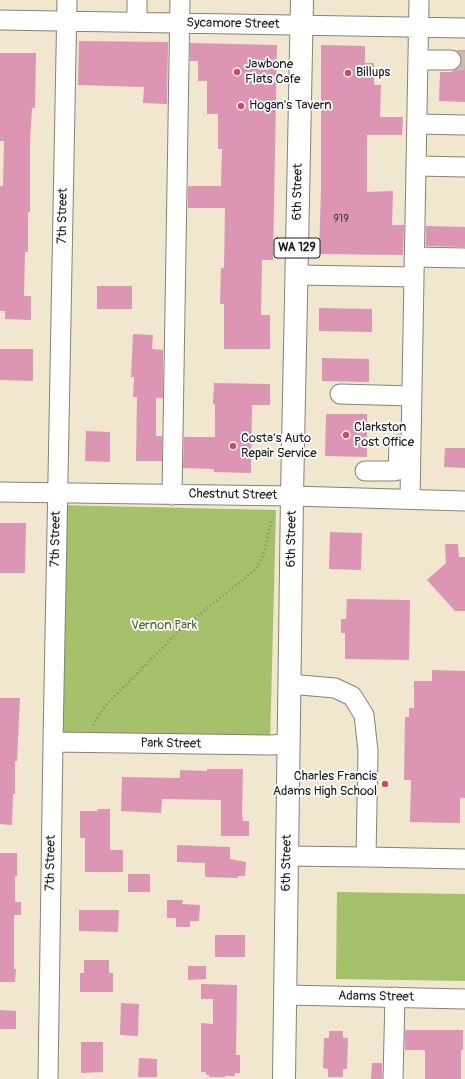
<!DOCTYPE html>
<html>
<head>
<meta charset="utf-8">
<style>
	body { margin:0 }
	canvas { display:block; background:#f1e7ce }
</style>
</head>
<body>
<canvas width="465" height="1079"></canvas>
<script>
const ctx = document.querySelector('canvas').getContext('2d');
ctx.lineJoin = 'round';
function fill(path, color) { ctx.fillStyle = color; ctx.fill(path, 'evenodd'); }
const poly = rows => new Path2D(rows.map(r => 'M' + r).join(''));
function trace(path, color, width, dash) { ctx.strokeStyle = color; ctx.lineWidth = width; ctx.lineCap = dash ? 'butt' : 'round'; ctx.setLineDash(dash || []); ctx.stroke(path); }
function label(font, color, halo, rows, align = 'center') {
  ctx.font = font + ' Pangolin,sans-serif'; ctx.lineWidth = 3.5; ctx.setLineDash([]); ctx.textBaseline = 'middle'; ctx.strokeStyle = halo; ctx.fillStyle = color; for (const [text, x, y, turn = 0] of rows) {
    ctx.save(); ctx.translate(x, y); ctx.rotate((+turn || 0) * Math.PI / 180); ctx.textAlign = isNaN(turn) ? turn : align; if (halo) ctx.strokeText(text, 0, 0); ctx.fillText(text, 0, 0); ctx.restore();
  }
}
fill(poly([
	[57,505,276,510,270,745,53,742],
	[337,892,465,894,465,981,336,979]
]), '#a5c26a');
fill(poly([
	[79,41,168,42,167,104,143,103,144,87,78,85],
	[190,43,277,45,273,260,262,260,261,315,270,315,270,349,224,349,224,304,220,304,221,268,224,268,225,208,188,208,188,186,221,186,222,149,218,149,218,114,207,114,207,81,198,81,198,61,190,61],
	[321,45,365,46,365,63,374,63,374,85,381,85,380,117,403,117,402,135,367,135,367,192,393,191,392,225,404,225,403,255,319,254,321,191],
	[456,50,465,50,465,102,439,101,440,72,451,72,457,69,461,65,462,60,461,55],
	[0,53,36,53,35,108,32,108,30,142,30,212,28,212,28,252,25,252,24,296,31,296,31,320,5,319,5,311,0,311,0,186,3,186,4,141,0,141],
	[426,226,465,227,465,247,426,246],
	[97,286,132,286,132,309,97,309],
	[319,308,372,309,372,332,319,331],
	[133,334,153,335,152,349,163,350,163,398,156,398,156,436,162,436,162,461,136,461,137,397,133,397,134,377,131,377],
	[0,349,33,349,33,381,0,380],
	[322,358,369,359,369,382,322,381],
	[214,383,270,384,270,405,252,405,251,473,214,472,214,469,183,468,184,437,215,437,215,404,213,404],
	[326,414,367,414,367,457,325,456],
	[86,431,110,432,110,462,85,461],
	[445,448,465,448,465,468,444,467],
	[0,523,26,523,25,573,0,573],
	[330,532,362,533,361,570,329,569],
	[445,544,458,544,459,557,465,557,465,611,455,611,427,580,446,563],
	[347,599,410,600,409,660,345,659,345,633,341,633,341,619,346,619],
	[432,670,465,671,465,798,460,798,460,823,410,822,411,780,404,780,405,717,409,717,409,708,414,708,414,681,432,681],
	[0,698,20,698,17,761,15,761,15,794,13,794,12,825,0,824],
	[207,769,243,769,242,814,243,821,249,821,249,836,221,836,221,800,162,799,161,813,121,811,122,777,180,778,180,770,207,771],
	[97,809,110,809,110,850,123,850,123,872,85,872,85,838,80,838,80,811,98,811],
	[177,845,230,847,230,859,246,862,245,876,238,876,238,878,205,877,205,863,177,862],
	[0,853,17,853,17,876,15,876,15,902,21,902,21,915,14,915,14,969,16,969,15,982,0,982],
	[128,874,150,874,150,892,128,892],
	[167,900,183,900,182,904,200,905,199,921,190,921,190,927,176,927,176,918,167,918],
	[79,910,119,910,118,932,79,931],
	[215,935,245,935,245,957,215,957],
	[84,960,109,960,109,973,113,973,113,992,80,992,80,973,84,973],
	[188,966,206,966,206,979,188,980],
	[201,984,237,985,236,1055,240,1055,240,1073,235,1073,235,1076,225,1076,225,1077,209,1077,209,1075,206,1075,206,1072,201,1072,201,1023,213,1024,213,999,201,999],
	[121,1003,139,1004,138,1036,120,1035],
	[0,1010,16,1011,16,1029,0,1029],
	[405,1030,463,1030,463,1050,461,1050,461,1079,425,1079,425,1050,405,1050],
	[329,1031,343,1031,343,1038,348,1038,347,1069,343,1069,343,1077,328,1077,328,1069,323,1068,324,1038,329,1038],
	[81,1042,103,1042,103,1072,81,1073],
	[139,1058,157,1059,157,1077,138,1077],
	[372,1063,382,1063,382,1079,371,1079]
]), '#dc95b2');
trace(poly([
	[451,60,465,61]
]), '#c6beaa', 19, [19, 10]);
const minor = poly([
	[0,20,465,28],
	[137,22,137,0],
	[418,60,451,60],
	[417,124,465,125],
	[416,166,465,167],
	[414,257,465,258],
	[297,275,414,277],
	[340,394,412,396],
	[365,471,394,471,398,470,399,445],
	[0,492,292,496,465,501],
	[172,495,180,0],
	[410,499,419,0],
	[289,684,335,688,352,696,364,715,368,751,366,857,465,859],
	[53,742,270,745,288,744],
	[287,856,366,857],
	[286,995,465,999],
	[48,1079,53,742,67,0],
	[393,1079,395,997]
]);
const major = poly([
	[284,1079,292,496,302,0]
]);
trace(minor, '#868275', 21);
trace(major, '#868275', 24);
trace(poly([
	[93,725,105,706,180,630,255,570,263,556,272,518]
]), '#868275', 2.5, [1, 3]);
trace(minor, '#fff', 19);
trace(major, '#fff', 22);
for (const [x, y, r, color] of [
	[237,72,4,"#d1495b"],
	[348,73,4,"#d1495b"],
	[241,106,4,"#d1495b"],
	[346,435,4,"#d1495b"],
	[233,446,4,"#d1495b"],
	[385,784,4,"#d1495b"]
]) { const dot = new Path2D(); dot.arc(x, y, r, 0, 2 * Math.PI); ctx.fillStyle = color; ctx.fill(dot); trace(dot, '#fff', 1.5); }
label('11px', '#4c3a42', null, [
	["919",341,219]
]);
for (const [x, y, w] of [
	[297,248,46]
]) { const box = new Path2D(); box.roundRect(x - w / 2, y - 10, w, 20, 3); ctx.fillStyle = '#fff'; ctx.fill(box); trace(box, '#1c1c1c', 1); }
label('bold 12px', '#1c1c1c', null, [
	["WA 129",297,248]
]);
label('13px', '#1c1c1c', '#fff', [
	["Sycamore Street",233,24,1],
	["6th Street",298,192,-89],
	["7th Street",63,216,-89],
	["Chestnut Street",233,495,1],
	["7th Street",56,539,-89],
	["6th Street",292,539,-89],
	["Park Street",171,744,1],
	["7th Street",51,863,-89],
	["6th Street",287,863,-89],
	["Adams Street",376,997,1]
]);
label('13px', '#1c1c1c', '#fff', [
	["Jawbone",245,65],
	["Flats Cafe",245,80],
	["Billups",356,73],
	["Hogan's Tavern",249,106],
	["Clarkston",354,428],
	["Post Office",354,443],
	["Costa's Auto",241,439],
	["Repair Service",241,454],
	["Charles Francis",377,777,"right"],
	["Adams High School",377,792,"right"]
], 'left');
label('13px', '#535e3b', '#fff', [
	["Vernon Park",164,626]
]);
</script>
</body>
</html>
